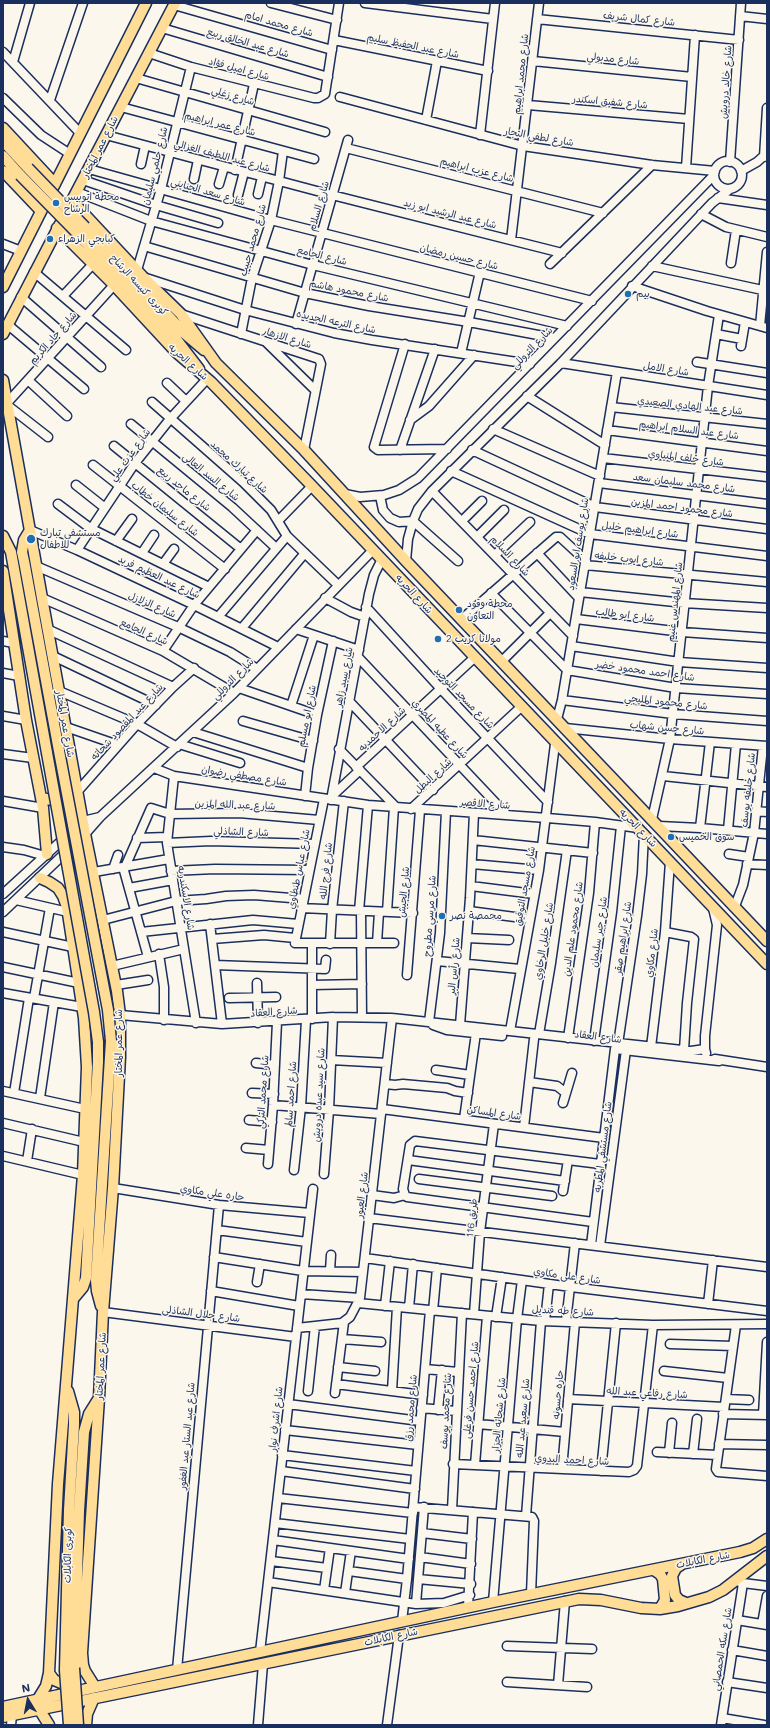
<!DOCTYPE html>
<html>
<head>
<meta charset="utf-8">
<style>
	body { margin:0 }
	#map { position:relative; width:770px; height:1728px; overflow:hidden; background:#fbf7ec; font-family:Mali,sans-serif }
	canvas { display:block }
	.frame { position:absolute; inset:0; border:4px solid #1b2f5e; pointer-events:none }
	.north { position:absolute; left:8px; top:1680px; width:40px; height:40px; -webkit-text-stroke:3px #fbf7ec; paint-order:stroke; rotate:350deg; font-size:11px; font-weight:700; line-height:16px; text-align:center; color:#1b2f5e }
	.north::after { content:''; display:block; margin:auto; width:14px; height:18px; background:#1b2f5e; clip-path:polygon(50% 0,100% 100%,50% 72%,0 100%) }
</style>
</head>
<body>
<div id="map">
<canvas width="770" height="1728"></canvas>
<div class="frame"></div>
<div class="north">N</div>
</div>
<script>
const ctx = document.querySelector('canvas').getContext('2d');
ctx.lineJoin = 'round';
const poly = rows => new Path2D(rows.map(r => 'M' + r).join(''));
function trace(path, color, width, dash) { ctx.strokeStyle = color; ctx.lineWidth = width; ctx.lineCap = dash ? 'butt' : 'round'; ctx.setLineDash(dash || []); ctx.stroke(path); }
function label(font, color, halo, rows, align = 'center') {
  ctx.font = font + ' Mali,"Playpen Sans Arabic",sans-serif'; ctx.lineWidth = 3; ctx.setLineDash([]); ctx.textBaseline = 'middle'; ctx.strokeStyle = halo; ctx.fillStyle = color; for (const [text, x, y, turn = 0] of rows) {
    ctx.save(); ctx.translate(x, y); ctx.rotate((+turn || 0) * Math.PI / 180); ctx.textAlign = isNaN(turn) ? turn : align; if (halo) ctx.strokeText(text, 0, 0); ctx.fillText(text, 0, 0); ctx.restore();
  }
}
const minor = poly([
	[271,3,337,20],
	[365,3,493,19],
	[174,5,332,50],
	[740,16,767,19],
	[537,19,739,40],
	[162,28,328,77],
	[334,40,488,71],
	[3,52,80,133],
	[149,53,191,67,314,98,318,98,325,94,339,3],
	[533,61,692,77],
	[13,62,30,3],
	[136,78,325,132],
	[340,97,523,146,652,165,715,171],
	[3,98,41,135,70,154],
	[50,100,83,3],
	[528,105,689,119],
	[121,107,314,159],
	[426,120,437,61],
	[106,135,332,195,562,253],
	[480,135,495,3],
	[346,148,603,213],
	[764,157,767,108],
	'714 175a14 14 0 1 1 28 0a14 14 0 1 1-28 0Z',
	[730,162,741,3],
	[141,164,145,146],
	[686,168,695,35],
	[89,169,271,220,592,301],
	[235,170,254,84],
	[741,171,757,162,767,153],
	[194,179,198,160],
	[83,180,156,205,218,223],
	[219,184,224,167],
	[77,192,151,221,313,265,567,326],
	[258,194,262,177],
	[238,195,244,172],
	[718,198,767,205],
	[701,214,726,227,767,237],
	[511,240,539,3],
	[3,244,21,251],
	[144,246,305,293,369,306,469,322,554,338],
	[731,263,736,230],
	[550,264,652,165],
	[652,266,767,291],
	[137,270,161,189,191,67],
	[34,272,126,350],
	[143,277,245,310,334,333,372,340,530,364],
	[632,286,707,311,767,328],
	[63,296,93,264],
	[21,297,101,367],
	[181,314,319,359,321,364,304,450],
	[7,324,84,389],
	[296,324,348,140],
	[760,326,767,252],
	[241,334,252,278,271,220,279,181,283,151],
	[716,334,742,339],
	[267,343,315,390],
	[405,344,374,447,378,450,447,449],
	[741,346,745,322],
	[461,353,480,272],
	[697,362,767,373],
	[561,363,767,395],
	[29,381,67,416],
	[167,383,186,401],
	[527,396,605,445],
	[152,402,243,482,271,510,287,536,338,585],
	[7,403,114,285],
	[7,405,48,437],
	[611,407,767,424],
	[410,420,429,406,474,355],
	[131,424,232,507,276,548],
	[493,429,600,476],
	[607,430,767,451],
	[114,446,241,549],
	[400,450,435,349],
	[472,450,595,507,767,529],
	[603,458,767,477],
	[93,465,225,569],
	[451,471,590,534,767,556],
	[599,483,767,504],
	[76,485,105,508],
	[432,491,573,636],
	[345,494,360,497,384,495,399,490,418,478,714,175],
	[380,496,383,510,390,518,399,522,413,521,458,561],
	[58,504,90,528,209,587],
	[278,521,312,486],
	[462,521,482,501],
	[30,530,77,550,194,605,278,647],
	[477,537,504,510],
	[116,541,132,519],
	[77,550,135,463,170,419,207,379],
	[142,553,154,535],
	[537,553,579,598],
	[495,555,530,522],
	[406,561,408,539,413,521,418,509,432,491,561,363,712,203,730,189],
	[163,564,174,549],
	[585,565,767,582],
	[36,566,178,627,230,652,257,669],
	[580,592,684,603,767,608],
	[491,593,567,670,676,688,767,694],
	[42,598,163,651,234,693],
	[325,598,351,612,365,617],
	[366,607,441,689,548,802],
	[218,617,287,536],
	[462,619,556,537,560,537,586,561],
	[576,619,682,632,767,638],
	[242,628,305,553],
	[47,629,173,687],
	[296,629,359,650],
	[3,641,14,643],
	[571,646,679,662,767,668],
	[163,651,194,605,257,530],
	[53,656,156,705],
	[358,657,507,815],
	[502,661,550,613],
	[3,673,19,676],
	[239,688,317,715],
	[59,691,137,724,177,747],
	[562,700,673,714,767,721],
	[349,701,433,790],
	[291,706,314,635],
	[3,716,26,720],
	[557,719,562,700,617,372],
	[243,721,313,741],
	[66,727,118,745],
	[565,728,670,739,767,746],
	[193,732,308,768],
	[179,744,240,763],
	[339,749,396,807],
	[3,754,33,758],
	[356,767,474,658],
	[154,768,174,776,368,805,547,818,595,822,638,828],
	[174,776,167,843,196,1023],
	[663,776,767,787],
	[77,792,137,724,173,687,194,668],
	[305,796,308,768,317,715,333,641],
	[332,796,360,770],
	[324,799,295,943,394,943],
	[331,800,369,594,374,575,382,559],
	[3,801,43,808],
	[411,809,521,707],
	[756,811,767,812],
	[652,819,670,739,708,386,719,315],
	[659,826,700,828,767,834],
	[700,828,710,742],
	[728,830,736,744],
	[137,838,167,837],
	[473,840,593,853],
	[167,843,211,841,315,844],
	[3,847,24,850,45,856],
	[729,854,749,857],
	[472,864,539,870],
	[747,864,767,865],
	[123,867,148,957],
	[125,867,151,808,170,814,239,813,319,820],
	[113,869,118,855],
	[171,871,215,869,309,870],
	[94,872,169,859],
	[471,886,534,894],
	[129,888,173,880],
	[3,894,83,821,100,817],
	[16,900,68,912],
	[735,906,743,885,754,833,763,746],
	[301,908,413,913],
	[359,911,368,805],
	[361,911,362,1017],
	[469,911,530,919],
	[3,912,85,834,100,817,234,693,373,550],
	[387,912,394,807],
	[103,920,176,901,206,899,226,896,254,895,303,899],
	[210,924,222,1024],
	[3,932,73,947],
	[141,932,253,920,298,924],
	[665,932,691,937,694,939,687,1003,684,1050],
	[467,938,509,940],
	[212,939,264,935,295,938],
	[377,943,379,912],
	[330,944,332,910,344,801],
	[159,954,164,987,164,1020],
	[437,961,520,969],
	[215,965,325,969,326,960],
	[112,966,184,949],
	[3,967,79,983],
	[407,975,420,810],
	[257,983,258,1023],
	[116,985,148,980],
	[312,985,362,984],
	[3,993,82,1007],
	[34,998,50,908],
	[229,998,276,997],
	[120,1015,222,1024,333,1017,392,1018,691,1051,705,1049],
	[312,1019,312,944],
	[429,1022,440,933,446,811],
	[433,1025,447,1030,502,1036],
	[460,1025,470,898,474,813],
	[510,1031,539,870,555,744],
	[539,1034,551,963,567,850],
	[568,1038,589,893,595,822],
	[594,1041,612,912,621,826],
	[618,1044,637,916,642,874,644,834],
	[651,1047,665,932,670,862],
	[615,1049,719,1061],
	[706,1053,705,1049,705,1036,717,925,713,908],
	[715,1059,767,1067],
	[331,1060,387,1063],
	[256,1063,275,1065],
	[436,1070,470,1075],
	[529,1082,557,1086,566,1093],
	[385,1084,395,1085,403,1084,447,1088,455,1091,468,1093],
	[3,1091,85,1109],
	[14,1093,29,998],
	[252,1093,274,1094],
	[40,1098,54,1002],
	[563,1103,572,1073],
	[273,1105,381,1114],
	[382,1109,604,1138],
	[464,1119,476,1033],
	[249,1120,272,1122],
	[3,1123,84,1142],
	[524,1127,534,1039],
	[246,1148,269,1150],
	[3,1156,83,1175],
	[408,1160,565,1181],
	[27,1161,32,1129],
	[268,1164,273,1105,277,1022],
	[294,1170,301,1107,306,1020],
	[324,1174,329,1110,333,1017],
	[419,1179,552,1196],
	[113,1188,219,1205,310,1213],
	[563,1191,568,1160],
	[372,1195,394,1198,405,1195],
	[369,1218,767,1267],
	[593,1222,407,1197,405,1195,403,1189,410,1145,415,1141,600,1164],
	[217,1230,307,1242],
	[591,1245,615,1049],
	[600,1246,626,1050],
	[214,1257,303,1271,363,1272],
	[365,1258,571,1287,767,1311],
	[330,1271,331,1255],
	[257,1282,260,1264],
	[211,1291,299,1306],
	[301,1294,360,1298],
	[358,1303,541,1321,653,1325,767,1324],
	[708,1304,713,1260],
	[385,1306,390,1261],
	[409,1308,413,1264],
	[433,1311,437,1268],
	[103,1312,296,1337],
	[474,1314,480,1232,494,1124],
	[496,1317,502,1277],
	[545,1321,549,1284],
	[566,1322,575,1243],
	[736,1325,716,1469,718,1472,767,1476],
	[297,1328,342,1323,350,1317,360,1298,392,1018],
	[342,1339,381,1342],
	[670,1344,733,1346],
	[338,1367,375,1371],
	[425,1369,458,1372],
	[664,1371,728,1378],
	[336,1384,423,1395],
	[308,1391,315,1326],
	[392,1391,397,1307],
	[335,1393,344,1322],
	[568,1399,724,1407],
	[726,1399,749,1400],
	[288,1404,420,1421],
	[421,1408,456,1411],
	[438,1410,442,1370],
	[723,1414,767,1415],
	[763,1415,767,1342],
	[478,1424,565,1432],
	[285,1430,418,1445],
	[719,1444,767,1445],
	[657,1452,717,1455],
	[669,1453,672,1423],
	[693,1454,697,1419],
	[282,1455,416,1471],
	[453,1464,629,1472,634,1470,637,1466,653,1325],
	[475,1465,487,1316],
	[562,1469,575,1322],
	[281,1471,415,1489],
	[601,1471,616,1323],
	[278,1498,413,1513],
	[413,1507,532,1517,534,1521,531,1594],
	[452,1510,462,1313],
	[526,1516,541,1321],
	[275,1523,410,1539],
	[422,1533,472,1539],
	[273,1540,409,1559],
	[420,1557,471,1564],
	[271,1561,327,1568],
	[349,1571,407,1579],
	[418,1579,471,1584],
	[268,1582,416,1604,444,1603,470,1595],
	[743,1583,767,1586],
	[324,1590,330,1548],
	[345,1593,351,1551],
	[493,1602,517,1319,522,1280],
	[416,1604,424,1507],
	[468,1607,473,1512],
	[737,1620,767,1625],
	[402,1621,407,1579,430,1310],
	[762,1624,767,1596],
	[507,1646,592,1649],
	[732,1650,767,1656],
	[260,1652,313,1189],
	[177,1670,219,1205],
	[507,1682,587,1687],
	[727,1682,767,1688],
	[558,1685,565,1601],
	[722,1718,764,1725],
	[11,1725,12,1715],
	[258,1725,263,1664],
	[387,1725,399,1635],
	[721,1725,743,1583,737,1581]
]);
const major = poly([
	[3,128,55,184],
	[3,141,28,168],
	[3,156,20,175],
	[3,171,41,211],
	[72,201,143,277,181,314,216,363,304,450,406,561,767,941],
	[69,206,175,3],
	[85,227,184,333,204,350],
	[57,228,114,285,177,353,211,382,312,486,767,964],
	[78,234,176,339,199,369],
	[3,287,146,3],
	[3,334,60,224],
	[3,380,42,598,85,834,117,991,120,1015,120,1057,113,1188,103,1312,99,1398,82,1653,83,1665,85,1671,95,1687],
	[30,530,24,540,22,552,24,561,59,751],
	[3,536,11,552,47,753],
	[3,571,26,720,43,808,47,854],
	[41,798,58,801,68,798,75,794],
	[73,1299,83,1287,86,1278,98,1062,98,1042],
	[101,1306,97,1291,96,1280,111,1041],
	[682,1564,676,1568,672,1576,675,1595,679,1600,686,1603],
	[654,1570,660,1574,663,1579,665,1600,660,1609],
	[74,1668,79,1511,84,1432,89,1414,99,1398],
	[65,1670,69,1510,74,1425,74,1412,68,1391],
	[49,1673,54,1680,61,1683,69,1683,74,1681],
	[38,1699,46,1686,49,1673,58,1484,83,1175,87,1067,84,1018,67,907,63,896,58,888,49,882,40,878],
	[3,1707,493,1602,740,1552,753,1548,767,1539],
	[39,1709,49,1725],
	[3,1717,579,1599,601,1600,641,1608,660,1609,678,1606,709,1597,723,1590,767,1556],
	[86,1725,87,1714,94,1698]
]);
trace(minor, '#1b2f5e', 11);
trace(major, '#1b2f5e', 13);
trace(minor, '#fbf7ec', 8);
trace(major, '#ffdd96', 10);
const majorBridge = poly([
	[28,168,85,227],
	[20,175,78,234],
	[59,751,108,1010,111,1041],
	[47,753,94,1012,98,1042],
	[74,1668,78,1725],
	[65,1670,69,1725]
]);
trace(majorBridge, '#1b2f5e', 13, []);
trace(majorBridge, '#ffdd96', 10);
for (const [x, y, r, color] of [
	[56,203,4,"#1f6fb2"],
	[50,239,4,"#1f6fb2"],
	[628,294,4,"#1f6fb2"],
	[31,539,5,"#1f6fb2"],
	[459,610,4,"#1f6fb2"],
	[438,639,4,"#1f6fb2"],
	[671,837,4,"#1f6fb2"],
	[442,916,4,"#1f6fb2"]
]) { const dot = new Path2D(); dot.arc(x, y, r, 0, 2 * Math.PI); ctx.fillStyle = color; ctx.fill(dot); trace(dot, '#fbf7ec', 1.5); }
label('10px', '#1b2f5e', '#fbf7ec', [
	["شارع كمال شريف",639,19,6],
	["شارع محمد امام",279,24,16],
	["شارع عبد الخالق ربيع",248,43,16],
	["شارع عبد الحفيظ سليم",413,46,11],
	["شارع مدبولي",613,59,6],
	["شارع اميل فؤاد",239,69,15],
	["شارع محمد ابراهيم",521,74,-84],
	["شارع خالد درويش",726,82,-86],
	["شارع زغلي",233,96,16],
	["شارع شفيق اسكندر",610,102,5],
	["شارع عمر ابراهيم",220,124,14],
	["شارع لطفي النجار",539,137,10],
	["شارع عمر المختار",100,147,-63],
	["شارع عبد اللطيف الغزالي",222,156,15],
	["شارع حلمي سليمان",155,166,-76],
	["شارع عزب ابراهيم",477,170,14],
	["شارع سعد الجنايني",208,192,16],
	["شارع السلام",319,206,-74],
	["شارع عبد الرشيد ابو زيد",450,214,14],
	["شارع محمد حبيب",253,240,-74],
	["شارع الجامع",322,256,14],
	["شارع حسين رمضان",459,257,14],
	["كوبرى كنيسه الرشاح",139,285,47],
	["شارع محمود هاشم",349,291,11],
	["شارع الترعه الجديده",336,322,12],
	["شارع جاد الكريم",53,338,-49],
	["شارع الازهار",287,338,17],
	["شارع التروللي",532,348,-46],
	["شارع الحريه",188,362,42],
	["شارع الامل",666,369,9],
	["شارع عبد الهادي الصعيدي",690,406,6],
	["شارع عبد السلام ابراهيم",689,430,7],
	["شارع عزت علي",130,455,-54],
	["شارع خلف المنياوي",686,458,7],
	["شارع تبارك محمد",239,467,42],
	["شارع السد العالى",211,477,39],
	["شارع محمد سليمان سعد",684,483,7],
	["شارع ماجد ربيع",184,489,39],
	["شارع محمود احمد المزين",682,508,7],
	["شارع سليمان خطاب",165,509,38],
	["شارع ابراهيم خليل",640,530,7],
	["شارع يوسف ابو السعود",578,544,-81],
	["شارع السلام",510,556,46],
	["شارع ايوب خليفه",629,559,6],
	["شارع عبد العظيم فريد",159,577,25],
	["شارع الحريه",414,594,47],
	["شارع المهندس غنيم",675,602,-84],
	["شارع الزلازل",152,605,23],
	["شارع ابو طالب",625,615,7],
	["شارع الجامع",144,632,24],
	["شارع احمد محمود خضر",645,671,8],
	["شارع سيد زاهر",344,677,-79],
	["شارع التروللي",233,679,-45],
	["شارع مسجد التوحيد",464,698,46],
	["شارع محمود المليجي",666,702,6],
	["شارع ابو مسلم",307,716,-79],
	["شارع عبد المقصود شحاته",127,722,-47],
	["شارع عمر المختار",65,724,80],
	["شارع حسن شهاب",667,728,5],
	["شارع الاحمديه",382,729,-43],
	["شارع عطيه المصري",440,729,47],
	["شارع مصطفي رضوان",244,776,9],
	["شارع البطل",433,776,-43],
	["شارع خليفه يوسف",748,790,-84],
	["شارع الاقصر",485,804,4],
	["شارع عبد الله المزين",235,805,2],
	["شارع الحريه",638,828,46],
	["شارع الشاذلي",241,832,2],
	["شارع عباس طنطاوي",299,869,-79],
	["شارع فرج الله",326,871,-84],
	["شارع مسجد التوفيق",525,886,-80],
	["شارع الجيش",404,892,-85],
	["شارع الاسكندريه",186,898,81],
	["شارع مرسي مطروح",430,916,-86],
	["شارع محمود علم الدين",573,929,-82],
	["شارع جبر سليمان",599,932,-82],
	["شارع ابراهيم صقر",623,938,-82],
	["شارع خليل الرخاوي",544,941,-81],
	["شارع مكاوي",652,953,-83],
	["شارع رأس البر",454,966,-85],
	["شارع العقاد",274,1012,-4],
	["شارع العقاد",598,1037,7],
	["شارع عمر المختار",119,1043,-90],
	["شارع محمد التركي",263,1092,-86],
	["شارع احمد سالم",291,1094,-86],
	["شارع سيد عبده درويش",319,1095,-87],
	["شارع المساكن",494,1113,8],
	["شارع مستشفي المطريه",603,1147,-83],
	["حاره علي مكاوي",212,1193,8],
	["شارع العبور",362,1195,-83],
	["طريق 116",472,1218,-84],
	["شارع على مكاوي",567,1276,8],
	["شارع طه قنديل",563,1311,3],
	["شارع جلال الشاذلى",201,1314,7],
	["شارع عمر المختار",101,1366,-87],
	["شارع احمد حسن فرغلى",471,1390,-85],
	["شارع رفاعي عبد الله",647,1393,3],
	["حاره حسونه",558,1395,-85],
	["شارع محمد رزق",411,1408,-85],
	["شارع محمد يوسف",446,1411,-87],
	["شارع شحاته الجزار",499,1415,-85],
	["شارع سعيد عبد الله",523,1418,-85],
	["شارع اشرف نوار",276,1419,-84],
	["شارع عبد الستار عبد الغفور",187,1436,-85],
	["شارع احمد البدوي",572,1460,3],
	["كوبرى الكابلات",68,1555,-89],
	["شارع الكابلات",703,1560,-11],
	["شارع الكابلات",391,1637,-12],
	["شارع سكه الحمصاني",722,1649,-81]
]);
label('10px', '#1b2f5e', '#fbf7ec', [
	["محطة اتوبيس",64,197],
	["الرشاح",64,209],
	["كبابجي الزهراء",58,239],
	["بيم",636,294],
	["مستشفى تبارك",40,533],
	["للاطفال",40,545],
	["محطة وقود",467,604],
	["التعاون",467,616],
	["مولانا كريب 2",446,639],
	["سوق الخميس",679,837],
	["محمصة نصر",450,916]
], 'left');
</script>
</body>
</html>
